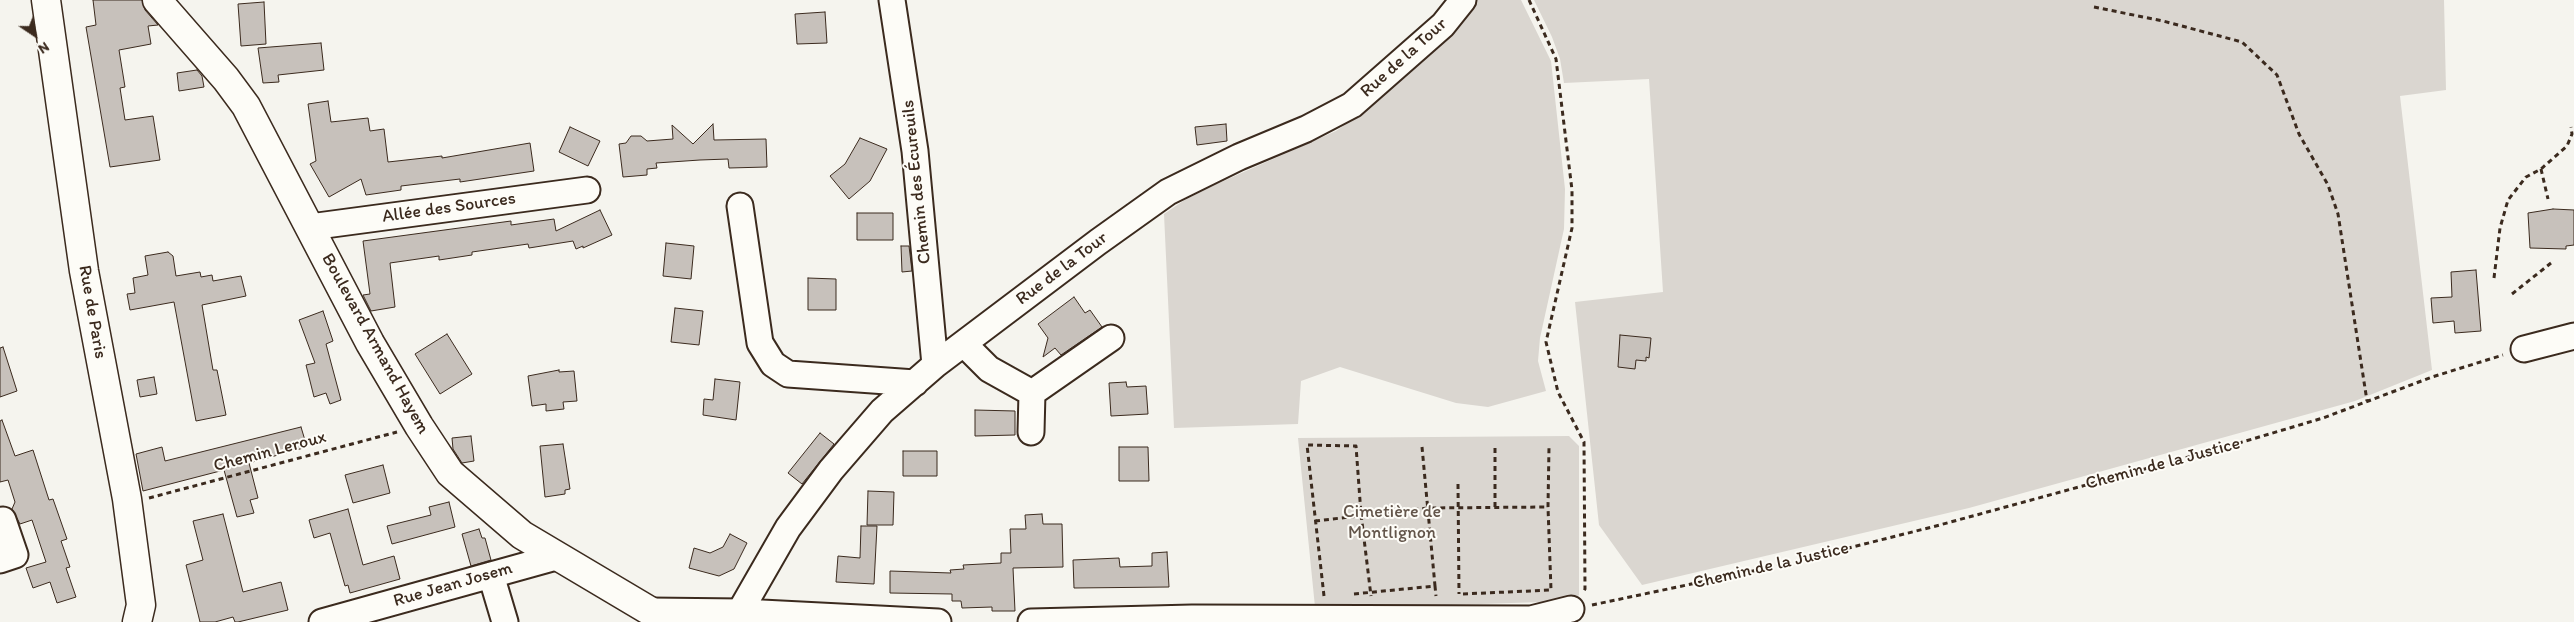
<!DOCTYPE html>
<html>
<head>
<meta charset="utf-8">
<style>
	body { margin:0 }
	#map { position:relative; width:2574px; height:622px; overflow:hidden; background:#f5f4ee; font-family:Itim,sans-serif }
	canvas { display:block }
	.north { position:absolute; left:10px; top:10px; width:50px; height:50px; -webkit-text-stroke:4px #fdfcf7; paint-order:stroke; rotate:146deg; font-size:14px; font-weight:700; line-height:20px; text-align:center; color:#3b2a1e }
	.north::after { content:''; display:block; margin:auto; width:18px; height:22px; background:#3b2a1e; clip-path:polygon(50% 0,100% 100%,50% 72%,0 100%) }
</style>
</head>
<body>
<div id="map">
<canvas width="2574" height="622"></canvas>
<div class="north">N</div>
</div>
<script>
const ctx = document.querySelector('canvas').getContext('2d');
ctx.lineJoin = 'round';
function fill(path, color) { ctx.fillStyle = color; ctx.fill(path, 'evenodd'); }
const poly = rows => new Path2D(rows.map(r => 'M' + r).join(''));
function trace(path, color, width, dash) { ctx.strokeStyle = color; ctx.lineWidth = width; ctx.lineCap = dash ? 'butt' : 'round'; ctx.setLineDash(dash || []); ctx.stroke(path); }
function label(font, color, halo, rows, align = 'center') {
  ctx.font = font + ' Itim,sans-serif'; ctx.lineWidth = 4; ctx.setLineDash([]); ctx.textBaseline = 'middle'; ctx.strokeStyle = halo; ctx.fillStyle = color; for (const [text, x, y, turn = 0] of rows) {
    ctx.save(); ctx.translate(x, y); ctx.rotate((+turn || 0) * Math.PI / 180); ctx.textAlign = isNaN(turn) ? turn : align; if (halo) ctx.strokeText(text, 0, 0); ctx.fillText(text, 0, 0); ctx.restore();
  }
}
fill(poly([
	[1474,0,1521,0,1551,61,1565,189,1564,229,1540,338,1538,361,1546,391,1488,407,1456,403,1340,367,1301,381,1298,424,1174,428,1164,214,1192,195,1336,131,1366,110,1452,30],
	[1534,0,2444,0,2446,90,2400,96,2432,370,2355,401,1969,508,1642,585,1599,525,1575,302,1663,292,1649,79,1564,83,1560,59,1552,37],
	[1569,436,1579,446,1579,595,1572,601,1421,606,1315,607,1298,438]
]), '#dad6d0');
const building = poly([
	[93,0,142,0,145,10,158,25,148,26,151,44,119,50,125,87,120,88,125,120,153,116,160,160,110,167,86,27,96,25,93,0],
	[264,2,266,44,241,46,238,4,264,2],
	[825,12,827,43,797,44,795,14,825,12],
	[321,43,324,70,278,75,279,82,263,83,258,48,321,43],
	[197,70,202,76,204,87,179,91,177,73,197,70],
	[328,101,331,122,368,118,370,131,384,129,388,162,442,156,442,158,530,143,534,171,460,182,460,179,401,186,401,190,366,195,361,179,329,197,310,164,316,161,308,104,328,101],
	[713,124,714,140,766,139,767,167,729,168,728,159,700,160,656,163,657,168,647,169,647,175,623,177,619,144,626,143,631,136,641,136,647,141,673,139,672,125,693,144,713,124],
	[1226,124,1227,141,1197,145,1195,127,1226,124],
	[570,127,600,141,588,166,559,152,570,127],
	[860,138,887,149,870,181,849,199,830,176,845,164,860,138],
	[2553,209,2574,210,2574,245,2566,246,2566,249,2530,248,2528,213,2553,209],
	[600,210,612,235,583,248,583,246,576,249,573,241,529,248,528,244,472,252,472,255,439,260,439,256,390,263,395,307,371,311,363,295,370,294,363,241,511,221,511,225,554,219,556,231,600,210],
	[857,213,893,213,893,240,857,240,857,213],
	[666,243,694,246,691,279,663,276,666,243],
	[901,246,909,246,912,271,902,272,901,246],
	[168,252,173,256,176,276,200,272,201,277,212,275,213,281,241,276,246,296,202,305,213,370,217,370,226,415,196,421,174,302,130,310,127,294,135,293,133,278,148,275,145,256,168,252],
	[2476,270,2481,331,2455,333,2454,321,2433,323,2431,298,2452,297,2451,272,2476,270],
	[808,278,836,279,836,310,808,310,808,278],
	[1074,297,1085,313,1090,310,1102,327,1061,355,1055,348,1043,357,1048,338,1038,324,1074,297],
	[675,308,703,311,699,345,671,342,675,308],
	[323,311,333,341,326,344,341,400,330,404,326,393,314,397,306,365,315,363,299,320,323,311],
	[447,334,472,374,440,394,415,354,447,334],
	[1620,335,1651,338,1649,358,1646,357,1646,361,1636,360,1635,369,1618,367,1620,335],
	[3,347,17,391,0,397,0,348,3,347],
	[559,370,559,372,574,371,577,401,563,402,564,409,546,411,546,404,532,406,528,376,559,370],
	[154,377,157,394,140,397,137,380,154,377],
	[715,379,740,382,736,420,703,415,704,399,713,400,715,379],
	[1126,382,1127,387,1146,386,1148,414,1111,416,1109,383,1126,382],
	[975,410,1015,411,1015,435,975,436,975,410],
	[2,420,15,456,33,450,49,500,53,499,67,539,61,541,70,567,66,568,76,597,57,603,50,582,33,588,26,568,46,562,32,520,20,524,12,509,15,502,8,480,0,482,0,421,2,420],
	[301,427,307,447,249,463,258,498,250,500,254,513,237,517,224,470,143,491,136,454,162,447,165,461,301,427],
	[820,433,834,444,802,484,788,473,820,433],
	[471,436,474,461,462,463,453,449,452,438,471,436],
	[563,444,570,489,565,490,565,494,545,497,540,446,563,444],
	[1119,447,1148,447,1149,481,1119,481,1119,447],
	[903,451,937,451,937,476,903,476,903,451],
	[383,465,390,493,353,503,345,475,383,465],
	[868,491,894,492,893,525,867,525,868,491],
	[449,502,455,527,392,544,387,526,431,515,429,507,449,502],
	[348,509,363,565,394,556,400,579,350,593,348,585,345,586,330,533,314,538,309,520,348,509],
	[223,514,243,592,281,582,288,610,238,622,235,622,233,617,215,622,200,622,186,565,203,560,193,521,223,514],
	[1042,514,1043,524,1062,524,1063,567,1013,568,1015,611,992,611,992,607,962,608,961,601,952,601,952,594,890,593,890,571,951,573,950,570,964,569,963,565,1001,563,1001,553,1011,553,1010,529,1026,529,1025,515,1042,514],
	[861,526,877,526,874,584,836,582,838,556,860,558,861,526],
	[479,529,482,538,485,538,491,560,471,566,462,534,479,529],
	[730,534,747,543,734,569,719,576,689,568,694,548,710,553,723,547,730,534],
	[1167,552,1169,587,1074,588,1073,560,1119,558,1120,567,1152,566,1152,553,1167,552]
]);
fill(building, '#c7c1bb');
trace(building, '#3b2a1e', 1);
const minor = poly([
	[892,0,915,151,935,365],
	[740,206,760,343,773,364,788,374,915,383],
	[310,227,587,190],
	[964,344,989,369,1032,393,1031,432],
	[2524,349,2574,336],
	[1032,393,1111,338],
	[0,521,3,520,15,555,0,560],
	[491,575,505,622],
	[650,611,742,612,938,622],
	[322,622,556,557],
	[734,622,788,528,831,470,882,411,935,365,1098,242,1168,192,1239,157,1306,129,1352,105,1443,25,1463,0],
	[1031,622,1192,618,1531,619,1571,609]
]);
const major = poly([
	[46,0,84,271,127,499,141,605,137,622],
	[157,0,226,79,246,106,370,343,419,426,450,473,522,535,650,611,663,622]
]);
trace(minor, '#3b2a1e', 29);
trace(major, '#3b2a1e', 31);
trace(poly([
	[1529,0,1556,59,1572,190,1572,228,1546,342,1558,392,1584,442,1585,589,1583,592],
	[2094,7,2163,21,2242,42,2277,75,2299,134,2328,185,2338,214,2367,401],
	[2541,169,2548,199],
	[2494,278,2500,228,2508,200,2526,177,2541,169,2567,146,2572,134,2571,127],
	[2512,294,2551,263],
	[1422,447,1435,586],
	[1495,448,1495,508],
	[1458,484,1459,594],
	[149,498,397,432],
	[1315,521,1428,508,1548,507],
	[1354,594,1435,586,1436,596],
	[1463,594,1551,590,1548,507,1549,447],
	[1324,596,1307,445,1356,446,1361,514,1371,596],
	[1592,605,1777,566,1936,526,2229,446,2323,418,2432,377,2503,355]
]), '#3b2a1e', 3, [5, 4]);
trace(minor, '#fdfcf7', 25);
trace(major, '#fdfcf7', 28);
label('18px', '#3b2a1e', '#fdfcf7', [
	["Rue de la Tour",1404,58,-42],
	["Chemin des Écureuils",917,182,-96],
	["Allée des Sources",449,208,-8],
	["Rue de la Tour",1062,269,-37],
	["Rue de Paris",92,312,80],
	["Boulevard Armand Hayem",375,344,61],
	["Chemin Leroux",270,452,-15],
	["Chemin de la Justice",2163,464,-15],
	["Chemin de la Justice",1771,566,-13],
	["Rue Jean Josem",453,585,-16]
]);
label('18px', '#63554a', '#fdfcf7', [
	["Cimetière de",1392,512],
	["Montlignon",1392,533]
]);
</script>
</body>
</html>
